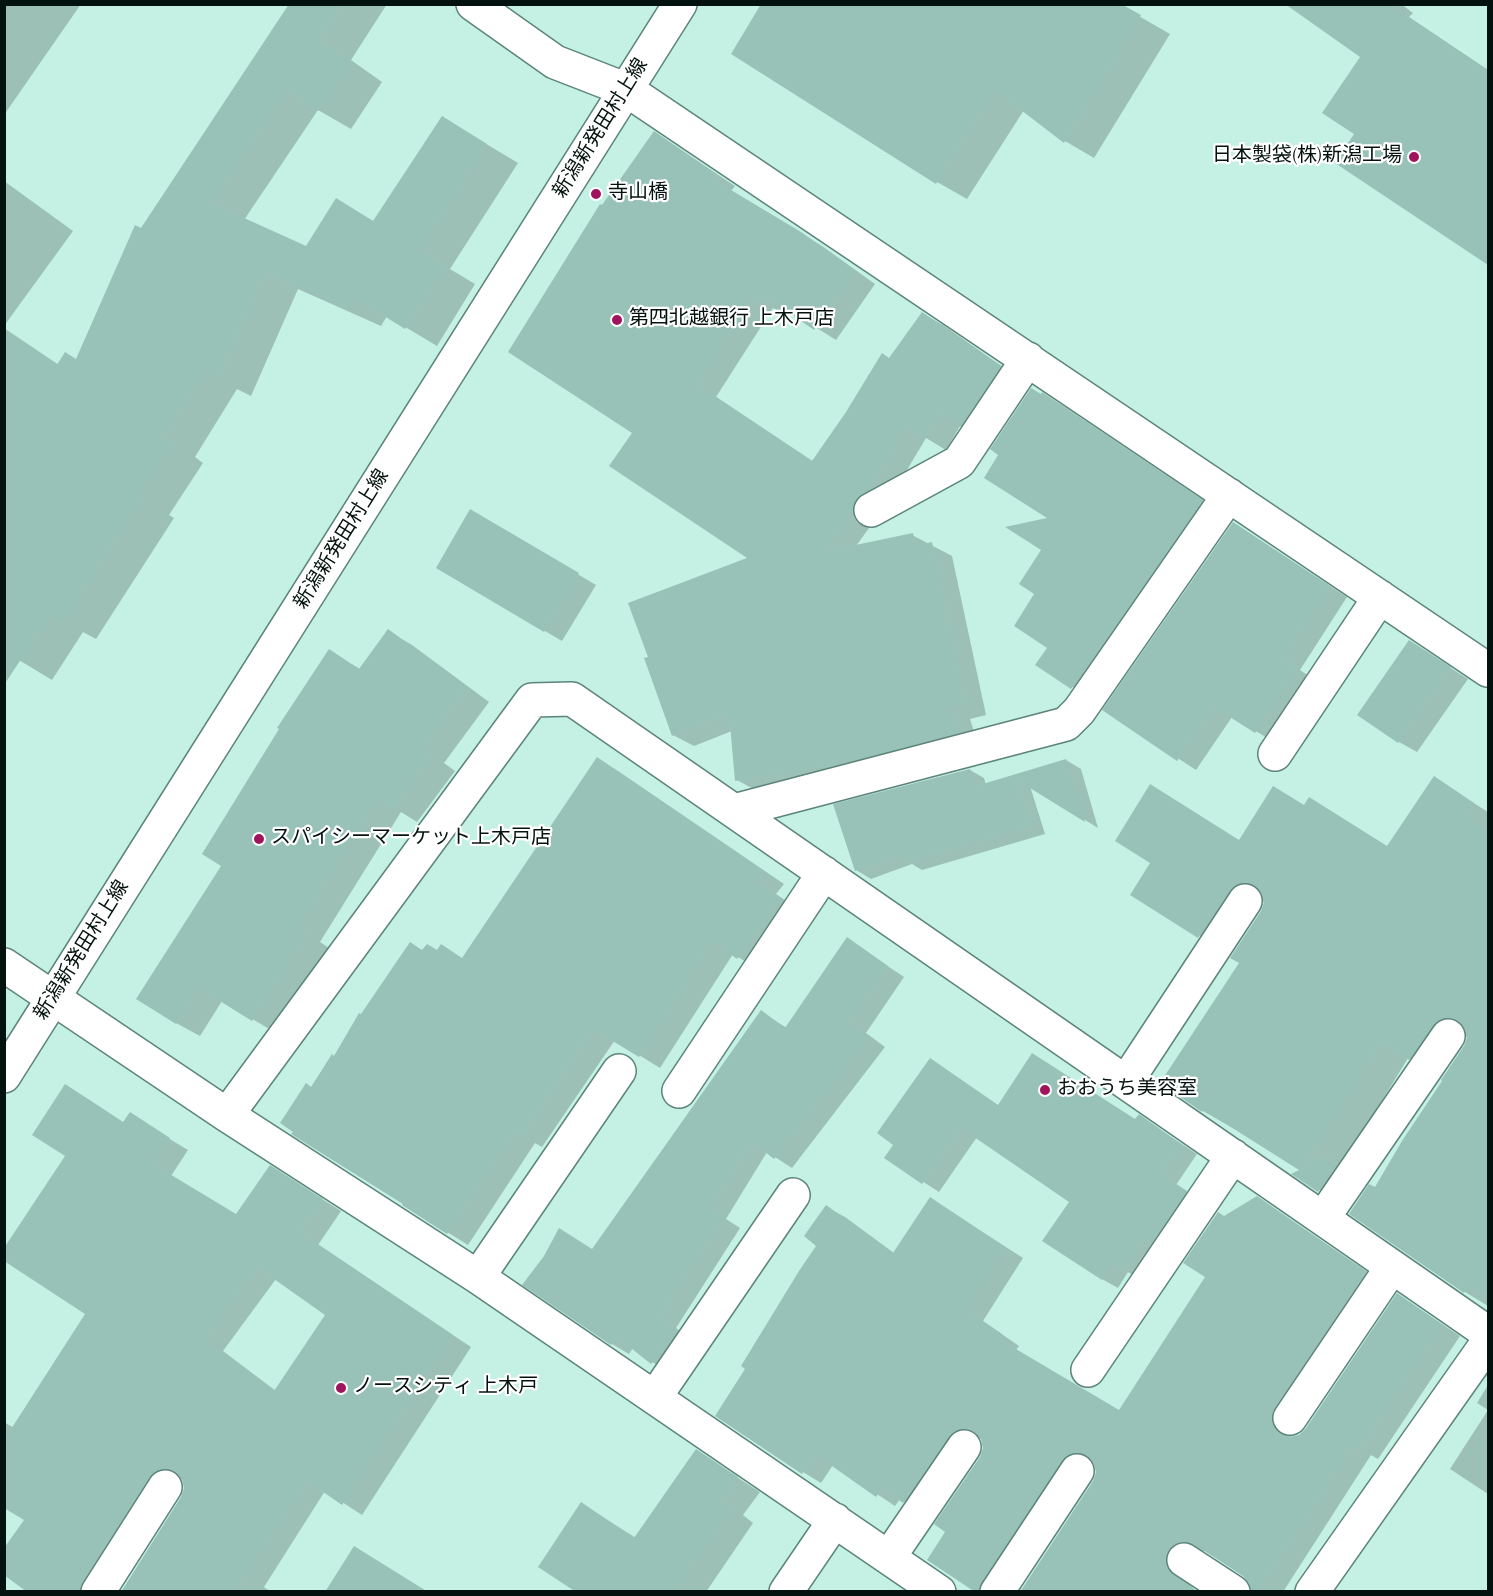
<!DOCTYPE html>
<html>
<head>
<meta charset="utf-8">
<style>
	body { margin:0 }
	#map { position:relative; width:1493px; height:1596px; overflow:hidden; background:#c5f0e4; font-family:Spectral,serif }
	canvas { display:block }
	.frame { position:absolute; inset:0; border:6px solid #03120e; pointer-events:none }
</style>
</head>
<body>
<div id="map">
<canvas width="1493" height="1596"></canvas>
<div class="frame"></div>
</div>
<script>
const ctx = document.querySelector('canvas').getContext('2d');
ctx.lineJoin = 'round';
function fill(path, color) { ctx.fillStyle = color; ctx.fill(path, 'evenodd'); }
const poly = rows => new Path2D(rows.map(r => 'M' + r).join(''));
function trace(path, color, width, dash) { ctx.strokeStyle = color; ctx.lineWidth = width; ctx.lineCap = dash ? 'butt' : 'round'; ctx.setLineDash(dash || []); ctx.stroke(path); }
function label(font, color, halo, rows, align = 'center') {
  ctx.font = font + ' Spectral,"Noto Sans JP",serif'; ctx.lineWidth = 4.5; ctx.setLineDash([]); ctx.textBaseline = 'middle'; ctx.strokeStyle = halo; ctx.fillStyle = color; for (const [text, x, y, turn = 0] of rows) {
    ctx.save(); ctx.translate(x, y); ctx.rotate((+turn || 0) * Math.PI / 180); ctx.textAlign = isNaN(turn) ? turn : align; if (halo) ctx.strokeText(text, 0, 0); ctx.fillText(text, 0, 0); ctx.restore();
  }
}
fill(poly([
	[4,4,81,4,4,115],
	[290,4,387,4,351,60,382,82,351,129,318,110,244,220,307,247,337,200,375,222,443,118,518,163,450,269,475,284,437,346,387,316,381,326,298,289,251,396,237,389,195,457,203,463,169,515,174,518,96,639,83,632,52,680,4,651,4,328,59,365,77,360,142,230],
	[763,4,1118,4,1170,34,1094,158,1065,141,1024,110,967,199,937,182],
	[1288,4,1401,4,1413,13,1409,17,1488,70,1488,262,1337,162,1356,134,1362,56],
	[655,133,735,186,731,191,822,246,875,284,836,340,788,310,785,315,773,308,716,397,814,462,923,314,943,325,1020,379,981,438,960,426,946,450,926,438,888,502,856,546,912,535,952,556,986,715,970,719,978,744,757,791,737,780,732,731,694,746,673,735,650,657,751,559,634,433,602,207],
	[4,181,73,231,4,326],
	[1060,404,1220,512,1090,698,1037,664,1049,648,1036,594,1043,549,1051,519],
	[471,511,596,585,562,641,438,568],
	[1234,524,1347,597,1300,670,1315,680,1274,742,1232,717,1196,770,1104,710],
	[388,631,412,645,489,702,444,763,455,771,417,822,401,812,320,942,329,948,276,1033,222,1001,200,1036,176,1023,223,865,329,651,360,669],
	[1410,642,1468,679,1417,752,1399,742],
	[598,759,618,771,784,884,776,894,801,911,759,970,733,954,660,1068,615,1040,542,1147,535,1143,468,1245,404,1205,312,1088,335,1058,424,951,438,952,441,946,463,959],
	[1066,760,1081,769,1098,828,1030,786,1045,834,922,870,912,864,871,879,856,870,970,770,984,778,986,785],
	[1434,778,1488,812,1488,1306,1465,1292,1351,1213,1375,1189,1465,1047,1469,1035,1461,1041,1438,1075,1408,1058,1341,1168,1347,1208,1294,1174,1302,1170,1232,1126,1231,1127,1203,1111,1162,1083,1241,963,1266,900,1258,907,1228,953,1132,894,1240,841,1305,806,1310,799,1388,847],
	[847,939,904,977,866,1033,885,1047,792,1168,767,1152,726,1219,740,1228,676,1328,693,1341,669,1372,652,1362,633,1348,629,1354,612,1344,524,1284,593,1250,761,1012,787,1028],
	[946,1070,999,1106,1136,1121,1139,1116,1197,1154,1176,1185,1202,1201,1138,1278,1128,1272,1118,1288,1102,1279,1071,1201,977,1137,939,1192,886,1158],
	[85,1097,124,1123,148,1126,188,1150,171,1176,236,1215,289,1178,341,1211,318,1245,471,1347,362,1515,325,1491,264,1587,271,1592,122,1592,182,1498,185,1487,183,1479,177,1481,102,1592,30,1592,26,1520,4,1506,4,1422,14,1428,87,1314,67,1156],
	[276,1279,327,1314,276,1391,223,1351],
	[1257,1197,1384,1283,1289,1428,1291,1438,1299,1436,1307,1430,1398,1295,1460,1336,1378,1459,1371,1455,1283,1592,1253,1592,1251,1583,1245,1576,1205,1551,1194,1553,1185,1580,1197,1592,1022,1592,1094,1482,1097,1473,1095,1463,1088,1464,1000,1592,978,1592,948,1532,981,1458,984,1448,982,1438,975,1440,922,1512,900,1499,895,1506,833,1465,821,1483,803,1472,747,1368,818,1245,826,1207,845,1217,894,1253,931,1199,1023,1258,983,1321,1019,1346,1016,1350,1120,1412,1207,1277,1224,1217],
	[1488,1385,1488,1494,1450,1469,1488,1410,1477,1403],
	[696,1451,760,1492,743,1515,753,1523,706,1592,578,1592,582,1504,636,1538]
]), '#0003');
fill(poly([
	[289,4,343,4,319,40,351,62,319,111,287,90,211,203,306,246,336,198,373,221,442,116,487,144,419,249,444,265,405,329,355,298,348,308,266,272,219,378,204,372,163,437,172,443,138,495,142,498,63,622,51,614,4,685,4,330,57,365,65,352,76,359,135,225,141,228],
	[761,4,1121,4,1141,15,1064,143,995,90,936,184,731,54],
	[1285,4,1389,4,1488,70,1488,265,1335,163,1354,134,1322,113,1360,57],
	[654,131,715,173,711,178,801,232,856,271,814,330,768,298,764,304,752,297,697,384,812,461,846,412,882,353,889,358,922,312,1001,366,960,427,941,413,925,439,906,427,867,491,855,500,853,512,822,552,913,533,915,546,932,542,966,704,950,707,959,733,822,769,821,767,735,781,729,713,672,736,644,658,648,657,628,603,747,558,609,466,632,433,508,352,600,204,602,205],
	[1031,388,1041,394,1042,392,1203,500,1071,689,1035,665,1047,648,1014,626,1034,594,1019,584,1041,550,1005,527,1047,518,984,478,998,455,990,449],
	[470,509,579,573,544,632,436,568],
	[1233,522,1330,586,1283,659,1298,668,1255,733,1214,707,1177,761,1102,710],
	[388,629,467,687,422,749,432,756,393,809,378,798,297,928,306,934,252,1021,199,988,176,1024,136,999,221,866,202,854,279,729,277,728,329,649,359,669],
	[1409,640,1451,667,1398,743,1357,715],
	[597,757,764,871,756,881,781,898,737,959,712,941,639,1057,593,1029,521,1137,514,1132,447,1234,402,1205,403,1204,291,1134,293,1132,280,1123,306,1083,311,1087,332,1054,334,1056,359,1013,361,1014,410,942,422,950,427,944,437,950,441,944,462,958],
	[1066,759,1085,822,1017,780,1032,826,906,863,904,855,855,871,833,804,970,769,976,786],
	[1434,776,1474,803,1466,816,1488,832,1488,1297,1469,1285,1464,1293,1349,1214,1369,1184,1375,1187,1402,1141,1442,1081,1441,1080,1464,1046,1467,1037,1465,1027,1459,1021,1450,1017,1439,1019,1433,1025,1409,1060,1380,1043,1303,1167,1322,1155,1337,1164,1318,1192,1291,1174,1299,1170,1207,1112,1203,1110,1202,1112,1160,1083,1239,963,1230,958,1261,911,1264,902,1261,892,1255,885,1247,882,1236,885,1229,891,1198,938,1130,895,1150,863,1115,841,1150,784,1239,840,1273,786,1304,805,1309,797,1387,846],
	[847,937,888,966,849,1022,869,1036,774,1159,751,1141,710,1208,724,1217,660,1317,677,1330,651,1364,617,1337,611,1345,522,1285,544,1256,559,1228,592,1249,761,1010,785,1028],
	[1032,1053,1135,1119,1139,1114,1181,1144,1161,1174,1187,1191,1152,1242,1145,1237,1122,1270,1112,1264,1102,1280,1042,1241,1069,1202,961,1128,922,1184,884,1158,893,1145,877,1133,930,1058,998,1105],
	[65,1084,123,1122,130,1112,170,1138,153,1164,236,1214,270,1165,323,1199,300,1232,453,1335,342,1505,306,1480,263,1548,233,1591,121,1592,181,1497,184,1488,182,1479,176,1472,166,1468,157,1470,149,1477,82,1582,79,1592,27,1592,4,1575,4,1548,24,1520,4,1508,4,1440,85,1314,4,1261,4,1248,65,1156,32,1135],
	[257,1267,325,1315,274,1391,205,1339],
	[1257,1196,1366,1272,1274,1408,1271,1417,1273,1427,1279,1433,1289,1437,1299,1435,1306,1428,1397,1293,1443,1325,1359,1450,1352,1446,1258,1592,1251,1592,1249,1583,1243,1576,1194,1544,1184,1541,1175,1544,1169,1549,1165,1558,1167,1568,1174,1576,1198,1592,1020,1592,1093,1481,1096,1472,1093,1462,1087,1455,1078,1452,1068,1455,1061,1461,981,1582,978,1592,975,1592,927,1560,945,1532,934,1524,980,1457,983,1448,981,1439,974,1431,965,1428,956,1430,949,1436,903,1503,882,1488,876,1497,815,1454,802,1474,715,1416,745,1369,741,1366,799,1271,816,1246,804,1236,826,1205,893,1253,930,1197,1005,1247,965,1309,1002,1334,999,1339,1119,1410,1205,1277,1183,1263,1218,1212,1224,1216],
	[696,1449,738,1477,721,1501,731,1508,674,1592,576,1592,538,1567,581,1502,634,1538],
	[354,1546,428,1592,325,1592]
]), '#98c2b7');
const minor = poly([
	[473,4,555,62,627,90,1488,670],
	[871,510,959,462,1028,359],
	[1275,754,1380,597],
	[734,811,1066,724,1079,711,1229,495],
	[4,965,227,1115,478,1277,939,1592],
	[1126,1082,1245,901],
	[679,1091,824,873],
	[227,1115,532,700,572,699,1488,1333],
	[1323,1218,1448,1036],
	[478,1277,619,1071],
	[1088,1370,1233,1156],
	[655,1397,793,1195],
	[1290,1418,1392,1267],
	[889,1557,964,1447],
	[1184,1560,1233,1592],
	[98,1592,165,1487],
	[786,1592,835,1520],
	[997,1592,1077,1471],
	[1312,1592,1488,1342]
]);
const major = poly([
	[4,1076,680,4]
]);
trace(minor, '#5c847a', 36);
trace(major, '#5c847a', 36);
trace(minor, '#fff', 33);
trace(major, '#fff', 33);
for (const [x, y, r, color] of [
	[1414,157,6,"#a0135d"],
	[596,194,6,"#a0135d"],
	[617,320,6,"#a0135d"],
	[259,839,6,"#a0135d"],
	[1045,1090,6,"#a0135d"],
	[341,1388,6,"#a0135d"]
]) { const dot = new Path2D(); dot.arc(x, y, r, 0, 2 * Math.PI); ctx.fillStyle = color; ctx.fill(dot); trace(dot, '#fff', 2); }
label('20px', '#03120e', '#fff', [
	["新潟新発田村上線",602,129,-58],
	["新潟新発田村上線",343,540,-58],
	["新潟新発田村上線",83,951,-58]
]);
label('20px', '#03120e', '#fff', [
	["日本製袋(株)新潟工場",1402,157,"right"],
	["寺山橋",608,194],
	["第四北越銀行 上木戸店",629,320],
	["スパイシーマーケット上木戸店",271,839],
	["おおうち美容室",1057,1090],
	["ノースシティ 上木戸",353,1388]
], 'left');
</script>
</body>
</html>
